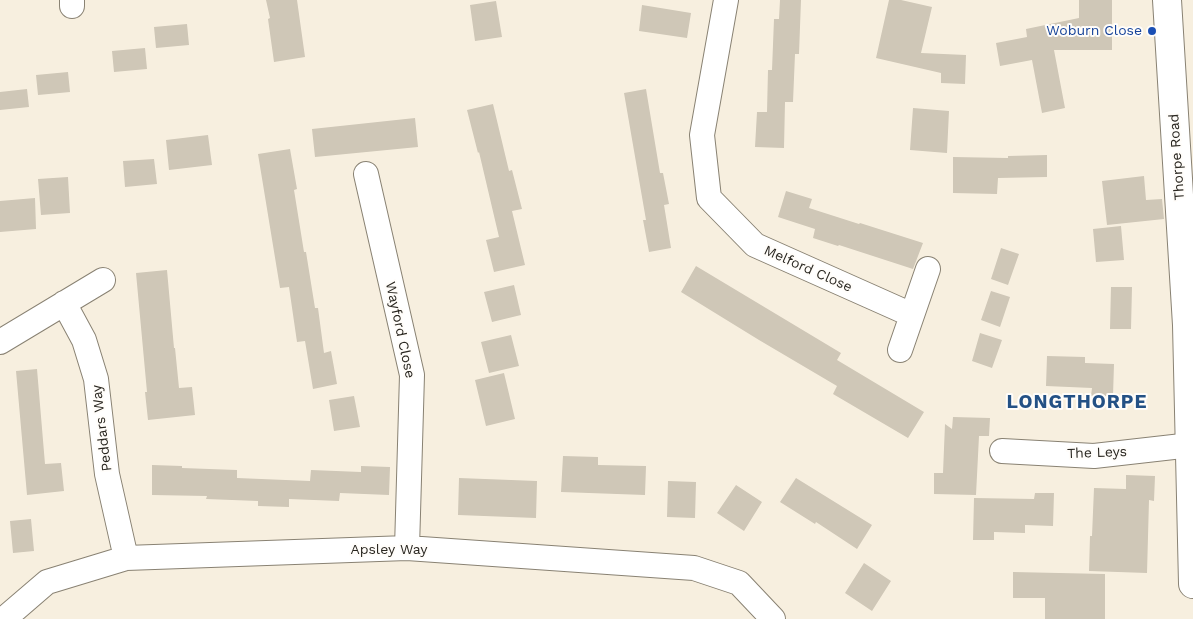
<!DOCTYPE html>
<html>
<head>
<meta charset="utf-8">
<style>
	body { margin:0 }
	canvas { display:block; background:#f7efdf }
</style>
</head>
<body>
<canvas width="1193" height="619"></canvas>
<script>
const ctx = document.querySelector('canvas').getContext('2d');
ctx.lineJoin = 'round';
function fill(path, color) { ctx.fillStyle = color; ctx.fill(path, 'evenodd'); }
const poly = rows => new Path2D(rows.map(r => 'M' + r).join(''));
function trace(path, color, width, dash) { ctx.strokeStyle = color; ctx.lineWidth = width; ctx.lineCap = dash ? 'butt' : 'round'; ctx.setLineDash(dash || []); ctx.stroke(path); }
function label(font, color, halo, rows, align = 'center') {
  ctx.font = font + ' "Work Sans",sans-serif'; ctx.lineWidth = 4; ctx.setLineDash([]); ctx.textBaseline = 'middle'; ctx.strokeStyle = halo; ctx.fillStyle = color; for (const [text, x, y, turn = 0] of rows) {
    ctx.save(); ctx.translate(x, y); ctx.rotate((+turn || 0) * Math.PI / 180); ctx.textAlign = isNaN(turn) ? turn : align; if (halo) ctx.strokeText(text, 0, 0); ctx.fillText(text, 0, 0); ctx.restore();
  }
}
fill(poly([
	[266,0,297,0,305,57,274,62,268,19,270,18],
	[780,0,801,0,799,54,795,54,793,102,785,102,784,148,755,147,757,112,767,112,768,70,772,70,774,19,779,19],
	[889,0,901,0,932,7,921,53,966,55,965,84,941,83,941,73,876,58],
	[1079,0,1112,0,1112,50,1054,50,1065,108,1042,113,1032,60,1000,66,996,43,1027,37,1026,29,1079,18],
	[496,1,502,37,475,41,470,5],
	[642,5,691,13,687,38,639,31],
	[187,24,189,45,156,48,154,27],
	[145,48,147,69,114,72,112,51],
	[68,72,70,92,38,95,36,75],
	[27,89,29,107,0,110,0,92],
	[646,89,660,173,663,173,669,204,664,205,671,248,649,252,643,220,646,220,624,93],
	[493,104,509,171,512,170,522,209,512,211,525,265,494,272,486,240,499,237,479,152,478,153,467,110],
	[913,108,949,111,947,153,910,150],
	[415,118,418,147,315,157,312,129],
	[208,135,212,165,169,170,166,140],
	[290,149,297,189,294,190,304,252,306,252,315,308,318,308,324,353,331,351,337,384,313,389,305,341,297,342,289,287,280,288,258,154],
	[1047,155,1047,177,998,178,997,194,953,193,953,157,1008,158,1008,156],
	[154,159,157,184,125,187,123,161],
	[1144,176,1146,200,1162,199,1164,219,1107,225,1102,181],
	[68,177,70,213,41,215,38,179],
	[786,191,812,199,809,208,859,224,860,223,923,243,913,269,839,245,838,246,813,238,815,229,778,217],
	[35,198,36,229,0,232,0,201],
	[1121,226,1124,260,1096,262,1093,229],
	[1001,248,1019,254,1008,285,991,279],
	[696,266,841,353,837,360,924,412,908,438,833,394,837,386,759,340,681,292],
	[167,270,174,348,175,348,179,388,192,387,195,415,148,420,145,392,147,392,136,273],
	[514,285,521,315,492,322,484,292],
	[1111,287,1132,287,1131,329,1110,329],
	[991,291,1010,297,1000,327,981,320],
	[980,333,1002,340,992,368,972,361],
	[511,335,519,366,489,373,481,342],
	[1047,356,1085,357,1085,363,1114,364,1113,396,1091,396,1092,388,1046,386],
	[37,369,45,464,61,463,64,491,27,495,16,371],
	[504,373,515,419,486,426,475,380],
	[354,396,360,427,334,431,329,400],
	[953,417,990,418,989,436,979,436,976,495,934,494,934,473,943,473,945,424,952,429],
	[563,456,598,457,598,465,646,466,645,495,561,492],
	[152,465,182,466,182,468,237,470,237,478,310,481,311,470,361,472,361,466,390,467,389,495,340,493,339,501,289,499,289,507,258,506,258,501,206,499,207,496,152,495],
	[1126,475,1155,476,1154,501,1149,500,1147,573,1089,571,1090,536,1092,536,1094,488,1126,489],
	[459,478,537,481,536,518,458,515],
	[796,478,872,525,857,549,816,522,815,524,780,502],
	[668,481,696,482,695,518,667,517],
	[736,485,762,502,744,531,717,513],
	[1035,493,1054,493,1053,526,1025,525,1025,533,994,532,994,540,973,540,974,498,1034,499],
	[31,519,34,551,13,553,10,521],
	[864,563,891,581,872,611,845,593],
	[1013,572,1105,574,1105,619,1045,619,1045,598,1013,598]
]), '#cfc7b7');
const street = poly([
	[726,0,702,135,709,198,755,245,912,315],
	[72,6,72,0],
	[366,174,412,375,407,548],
	[64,303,84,340,96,379,107,474,126,558],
	[0,342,103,280],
	[900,350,928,269],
	[1002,451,1094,456,1191,445],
	[4,619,47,582,126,558,407,548,694,568,739,583,773,619]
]);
const secondary = poly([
	[1167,0,1187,325,1193,584]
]);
trace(street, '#898273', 26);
trace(secondary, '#898273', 30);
trace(street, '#fff', 24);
trace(secondary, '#fff', 28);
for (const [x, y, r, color] of [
	[1152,31,5,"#1a4fb4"]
]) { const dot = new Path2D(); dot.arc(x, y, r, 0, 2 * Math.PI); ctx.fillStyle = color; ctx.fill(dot); trace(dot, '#fffdfa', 2); }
label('14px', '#164399', '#fffdfa', [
	["Woburn Close",1142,31]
], 'right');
label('14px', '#2a2721', '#fffdfa', [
	["Thorpe Road",1177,157,-94],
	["Melford Close",808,269,24],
	["Wayford Close",400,330,78],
	["Peddars Way",102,428,-97],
	["The Leys",1097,453,-2],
	["Apsley Way",389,550]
]);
ctx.letterSpacing = '1px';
label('bold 19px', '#245185', '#fffdfa', [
	["LONGTHORPE",1077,402]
]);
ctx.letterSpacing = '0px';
</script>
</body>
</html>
